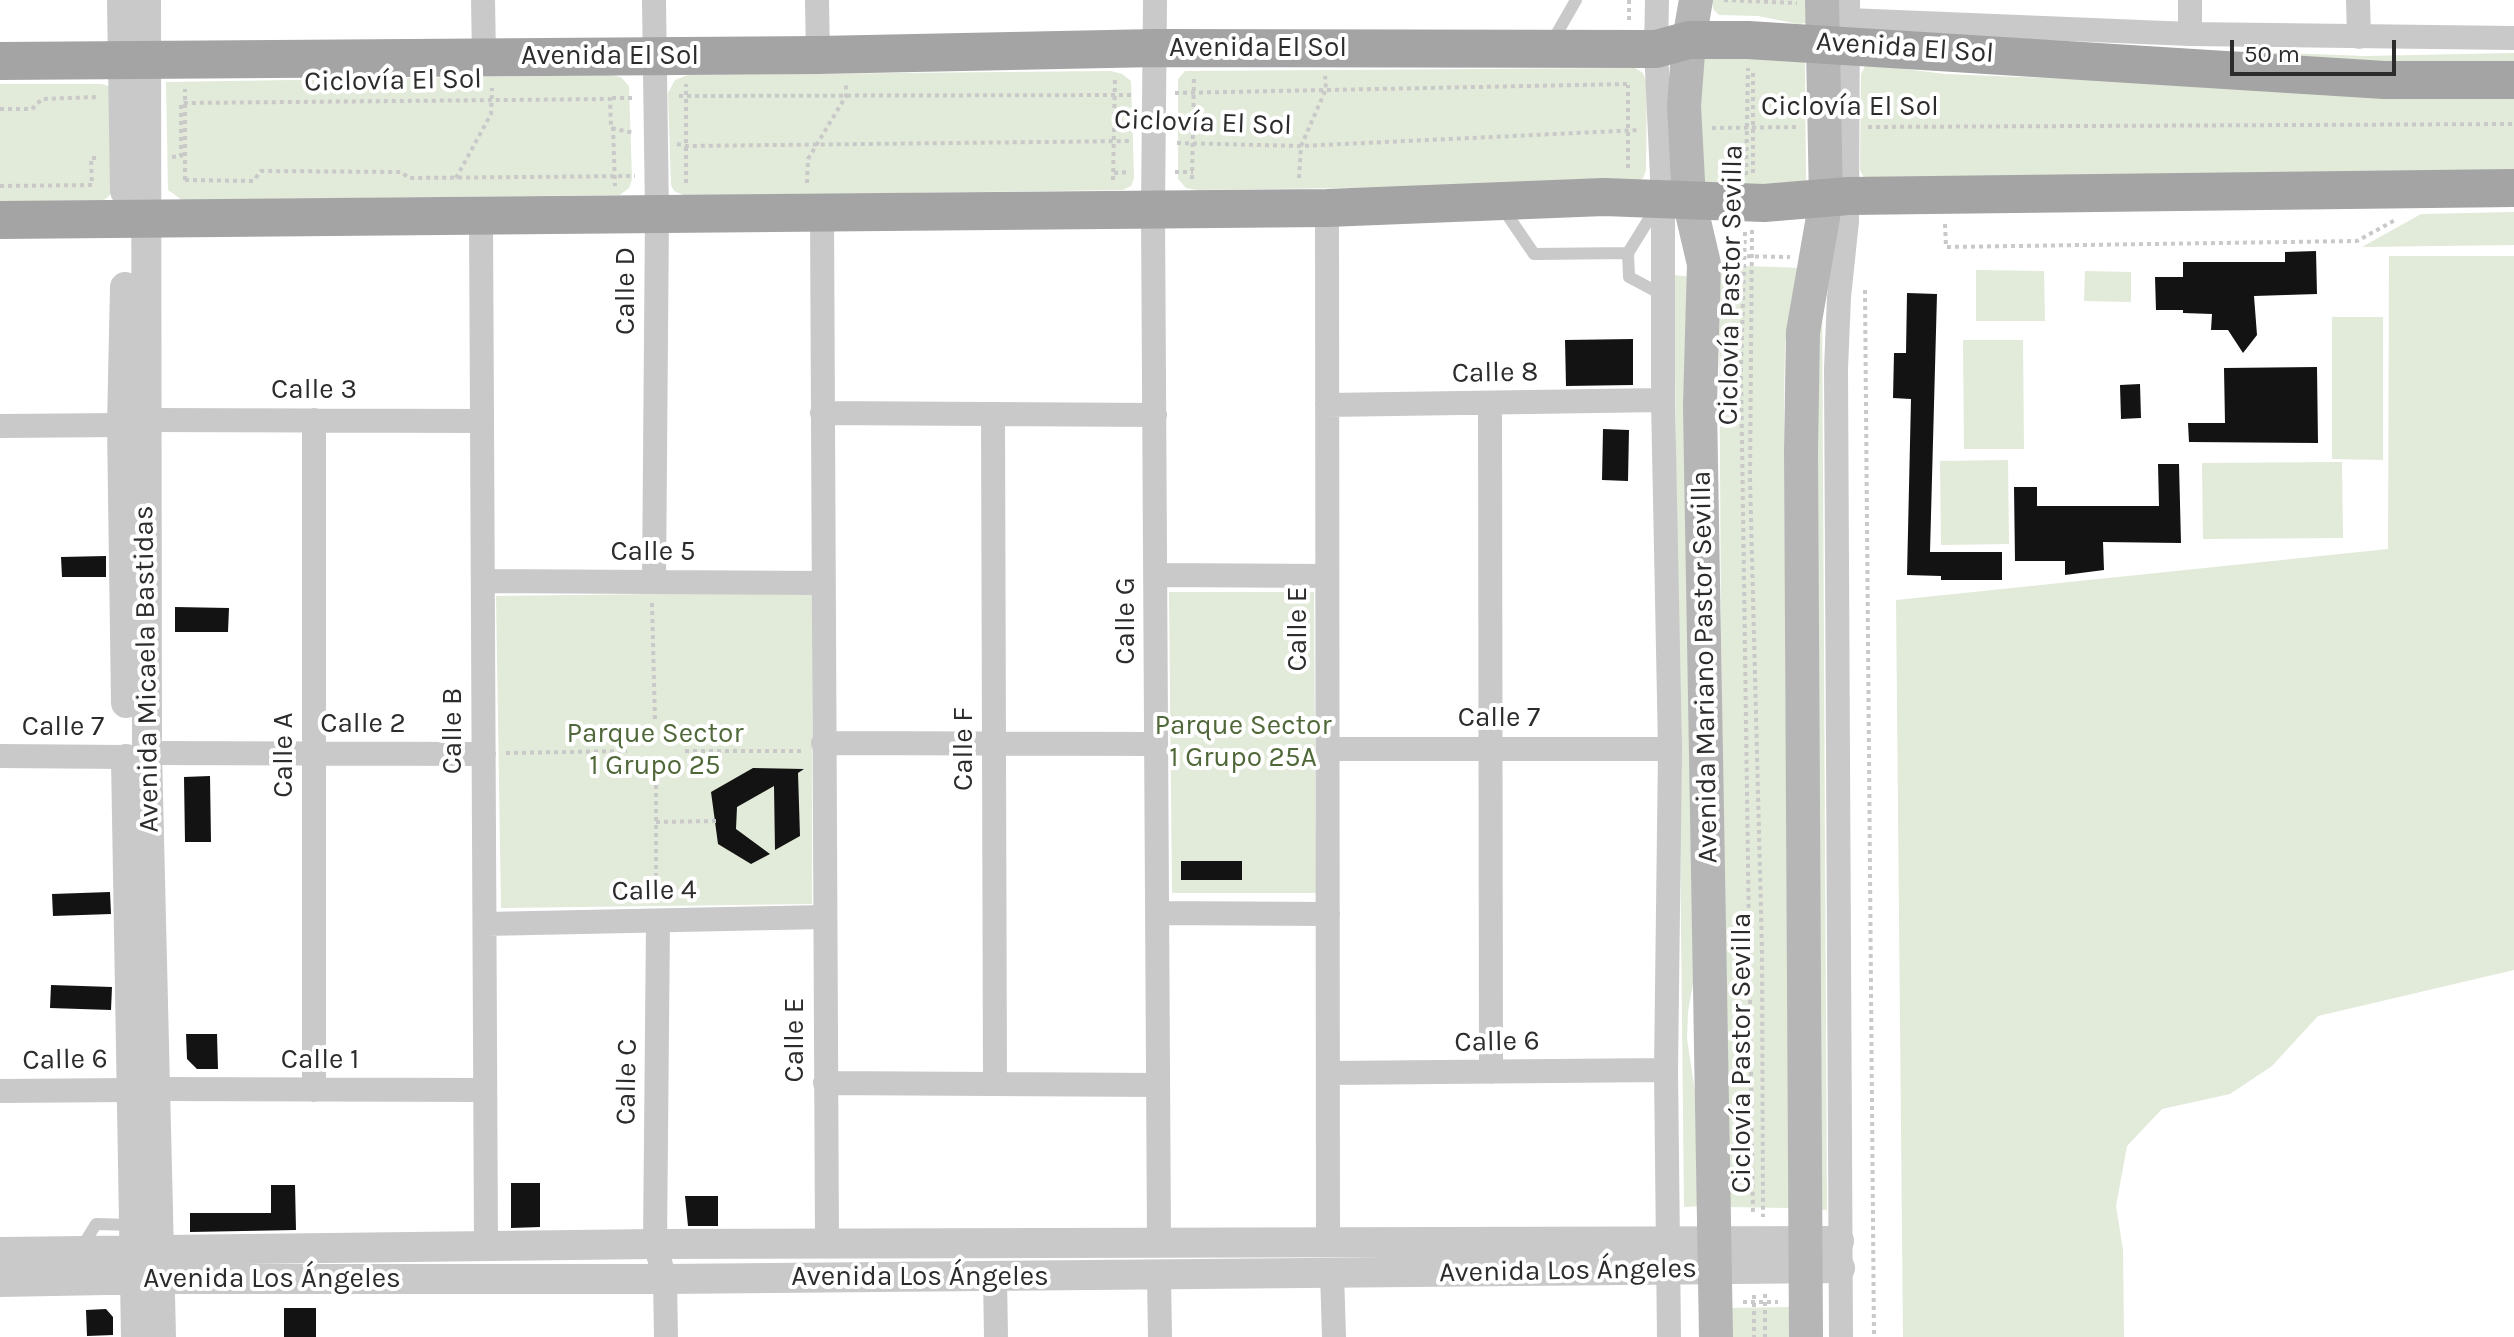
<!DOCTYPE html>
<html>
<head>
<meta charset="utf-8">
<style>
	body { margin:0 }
	#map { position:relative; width:2514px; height:1337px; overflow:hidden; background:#fff; font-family:Karla,sans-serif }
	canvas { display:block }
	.scale { position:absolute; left:2230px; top:40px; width:166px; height:36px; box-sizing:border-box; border:4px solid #2c2c2c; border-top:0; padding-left:10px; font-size:24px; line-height:28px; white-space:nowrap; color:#2c2c2c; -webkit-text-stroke:6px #fff; paint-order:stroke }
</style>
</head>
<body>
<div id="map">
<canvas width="2514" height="1337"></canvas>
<div class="scale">50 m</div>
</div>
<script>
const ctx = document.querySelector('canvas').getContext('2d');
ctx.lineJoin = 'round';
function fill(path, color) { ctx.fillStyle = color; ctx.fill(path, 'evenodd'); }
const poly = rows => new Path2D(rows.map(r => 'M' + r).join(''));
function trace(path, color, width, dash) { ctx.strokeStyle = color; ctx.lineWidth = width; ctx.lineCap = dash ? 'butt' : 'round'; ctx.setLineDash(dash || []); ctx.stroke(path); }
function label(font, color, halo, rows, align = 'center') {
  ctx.font = font + ' Karla,sans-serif'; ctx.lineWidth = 8; ctx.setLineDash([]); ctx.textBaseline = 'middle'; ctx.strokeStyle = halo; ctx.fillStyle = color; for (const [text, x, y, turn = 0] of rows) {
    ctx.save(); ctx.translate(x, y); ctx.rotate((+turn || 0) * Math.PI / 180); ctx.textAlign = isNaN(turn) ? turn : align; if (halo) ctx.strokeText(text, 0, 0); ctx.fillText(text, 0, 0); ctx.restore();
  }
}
fill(poly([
	[1713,0,1810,0,1807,23,1798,24,1758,16,1719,15,1713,9],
	[2199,50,2365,56,2514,53,2514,70],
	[1696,54,1805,61,1806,182,1800,186,1703,182],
	[1866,64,1945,74,2514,97,2514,177,1869,180,1863,176,1860,170,1861,74],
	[1635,68,1643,73,1647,83,1646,170,1643,178,1631,184,1197,190,1186,188,1178,179,1178,79,1185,71],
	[1111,71,1122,74,1131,81,1134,178,1131,186,1123,190,685,196,674,191,671,185,668,93,675,80,688,75],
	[608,75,621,77,629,86,632,179,629,188,620,195,182,200,168,190,166,82],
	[0,84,102,84,111,87,112,191,108,197,101,202,0,204],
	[2514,212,2514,245,2362,247,2421,214],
	[2389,256,2514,256,2514,970,2318,1016,2272,1066,2230,1094,2162,1109,2127,1146,2116,1206,2123,1250,2124,1337,1903,1337,1896,600,2388,549],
	[1721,265,1802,268,1785,343,1784,410,1789,1208,1728,1207,1721,629,1719,290],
	[1976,270,2044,271,2045,321,1976,321],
	[2085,271,2131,272,2131,302,2084,301],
	[1674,275,1693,277,1698,955,1688,1012,1687,1039,1697,1105,1702,1206,1684,1207],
	[1822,278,1827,1210,1814,1210,1811,323],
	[2332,317,2383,317,2383,460,2332,459],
	[1963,340,2023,340,2024,449,1964,449],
	[2008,460,2009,544,1941,545,1940,461],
	[2342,462,2343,538,2203,539,2202,463],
	[812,592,812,904,501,908,496,596],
	[1169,592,1314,592,1316,893,1172,893],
	[1790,1307,1790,1337,1729,1337,1728,1308]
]), '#e2ead9');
fill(poly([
	[2316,251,2317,294,2254,296,2257,335,2243,353,2228,330,2211,330,2212,314,2183,313,2183,310,2156,310,2155,277,2183,277,2183,262,2285,262,2285,252],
	[1907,293,1937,294,1930,552,2002,552,2002,580,1941,580,1941,576,1907,575,1911,399,1893,398,1894,353,1906,353],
	[1633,339,1633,385,1566,386,1565,340],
	[2317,367,2318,443,2189,442,2188,423,2225,423,2224,368],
	[2140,384,2141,418,2121,419,2120,385],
	[1603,429,1629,430,1628,481,1602,480],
	[2158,464,2179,464,2181,543,2103,542,2104,570,2065,575,2065,561,2015,561,2014,487,2037,487,2037,506,2159,506],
	[106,556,106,577,62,577,61,557],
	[175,607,229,608,228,632,175,632],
	[753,768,804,769,798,773,800,836,775,850,774,786,737,807,736,829,770,854,751,864,718,844,711,792],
	[210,776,211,842,185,842,184,777],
	[1181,861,1242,861,1242,880,1181,880],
	[110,892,111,914,53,916,52,894],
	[51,985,112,987,111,1010,50,1008],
	[186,1034,217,1034,218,1069,197,1069,187,1059],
	[511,1183,540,1183,540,1227,511,1228],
	[271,1185,295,1185,296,1230,190,1232,190,1213,271,1213],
	[685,1196,718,1196,718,1226,688,1226],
	[284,1308,316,1308,316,1337,284,1337],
	[106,1309,113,1317,113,1335,87,1336,86,1310]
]), '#131313');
trace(poly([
	[1724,0,1797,3],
	[1629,20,1629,0],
	[1175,93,1628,84],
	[679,96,1134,95],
	[612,98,634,98],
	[0,109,32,109,42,99,97,97],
	[613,127,615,186],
	[1868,127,2514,124],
	[1712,128,1800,127],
	[1177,143,1301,146,1640,130],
	[677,144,686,146,1132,141],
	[172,157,181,156,181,104,185,103,610,99,611,128,634,133],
	[1628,168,1628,85],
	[1175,172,1193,172],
	[1114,173,1130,172],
	[1753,173,1753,70],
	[1746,175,1748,68],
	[456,178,491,114,492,88],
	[1299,178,1301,146,1326,89,1325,76],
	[1192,179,1194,76],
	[185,180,253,181,261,171,401,172,409,178,635,176],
	[185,180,185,89],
	[1113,180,1115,77],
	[686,183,686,84],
	[807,183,808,159,846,96,846,82],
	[0,186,92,185,91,158,99,158],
	[1945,224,1946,247,2357,241,2397,219],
	[1752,230,1750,479,1762,950,1763,1217],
	[1745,232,1741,370,1753,1215],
	[1731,256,1790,257],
	[1865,290,1874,1337],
	[652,603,655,721],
	[685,751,803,751],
	[506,753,627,751],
	[656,822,716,821],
	[656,901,656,779],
	[1765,1294,1765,1337],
	[1754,1295,1754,1337],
	[1743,1302,1778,1302]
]), '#c9c9c9', 4, [4, 4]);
trace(poly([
	[1552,42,1576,0],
	[1502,207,1534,254,1628,253,1657,206],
	[1628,253,1629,277,1663,295],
	[82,1247,96,1224,134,1225]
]), '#c9c9c9', 12);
trace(poly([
	[483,0,484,57],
	[654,0,657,214,654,582],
	[817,0,818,55],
	[1155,0,1153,210,1159,1242],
	[1657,0,1656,49,1663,198,1663,400,1670,749,1666,1070,1669,1337],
	[2190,0,2190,34],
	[2358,0,2359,37],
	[1848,20,2190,34,2514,38],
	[1327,208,1328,1242],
	[822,213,827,1243],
	[481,216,486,1245],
	[1490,404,1491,1072],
	[1327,405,1663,400],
	[822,413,1155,415],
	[993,414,995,1084],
	[145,420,482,421],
	[0,426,122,425],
	[1156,575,1327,576],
	[483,581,823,583],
	[823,743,1156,744],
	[1328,749,1670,749],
	[147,753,484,754],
	[0,756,126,757],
	[1158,913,1328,914],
	[658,921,655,1244,665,1279,666,1337],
	[485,924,824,917],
	[1328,1073,1666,1070],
	[825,1083,1158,1085],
	[155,1089,485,1090],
	[314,1090,314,420],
	[0,1091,131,1090],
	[1332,1273,1334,1337],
	[1159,1275,1160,1337],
	[995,1277,996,1337],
	[1841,1337,1836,369,1839,297,1847,221,1848,0]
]), '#c9c9c9', 24);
trace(poly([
	[122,0,125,191],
	[146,0,147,753,161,1337],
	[125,287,122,425,126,703],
	[126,759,136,1337],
	[0,1252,655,1244,1839,1241],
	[0,1282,160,1279,665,1279,1840,1268]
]), '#c9c9c9', 30);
trace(poly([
	[1696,0,1689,40,1684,106,1689,200,1704,264,1700,406,1716,1337],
	[1806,1337,1801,451,1803,332,1826,200,1822,0]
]), '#b6b6b6', 34);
trace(poly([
	[0,61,818,55,1156,48,1656,49,1689,40,1748,40,2384,80,2514,80],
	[0,220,1327,208,1604,197,1764,203,1848,196,2514,188]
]), '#a4a4a4', 38);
label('28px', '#2c2c2c', '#fff', [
	["Avenida El Sol",1258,48],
	["Avenida El Sol",1905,48,4],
	["Avenida El Sol",610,56],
	["Ciclovía El Sol",393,81,-1],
	["Ciclovía El Sol",1850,107],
	["Ciclovía El Sol",1203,123,2],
	["Ciclovía Pastor Sevilla",1731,285,-89],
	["Calle D",626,291,-90],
	["Calle 8",1495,373,-1],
	["Calle 3",314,390],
	["Calle 5",653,552],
	["Calle G",1126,621,-90],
	["Calle E",1298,629,-90],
	["Avenida Mariano Pastor Sevilla",1705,667,-91],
	["Avenida Micaela Bastidas",147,669,-91],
	["Calle 7",1499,718],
	["Calle 2",363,724],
	["Calle 7",63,727],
	["Calle B",453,731,-90],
	["Calle F",964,749,-90],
	["Calle A",284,755,-90],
	["Calle 4",654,891,-1],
	["Calle E",795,1040,-90],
	["Calle 6",1497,1042,-1],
	["Ciclovía Pastor Sevilla",1742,1053,-90],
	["Calle 6",65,1060,-1],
	["Calle 1",320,1060],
	["Calle C",627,1082,-89],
	["Avenida Los Ángeles",1568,1271,-1],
	["Avenida Los Ángeles",920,1277],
	["Avenida Los Ángeles",272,1279]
]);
label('28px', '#506839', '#fff', [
	["Parque Sector",1243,726],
	["1 Grupo 25A",1243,758],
	["Parque Sector",655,734],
	["1 Grupo 25",655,766]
]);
</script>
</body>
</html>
